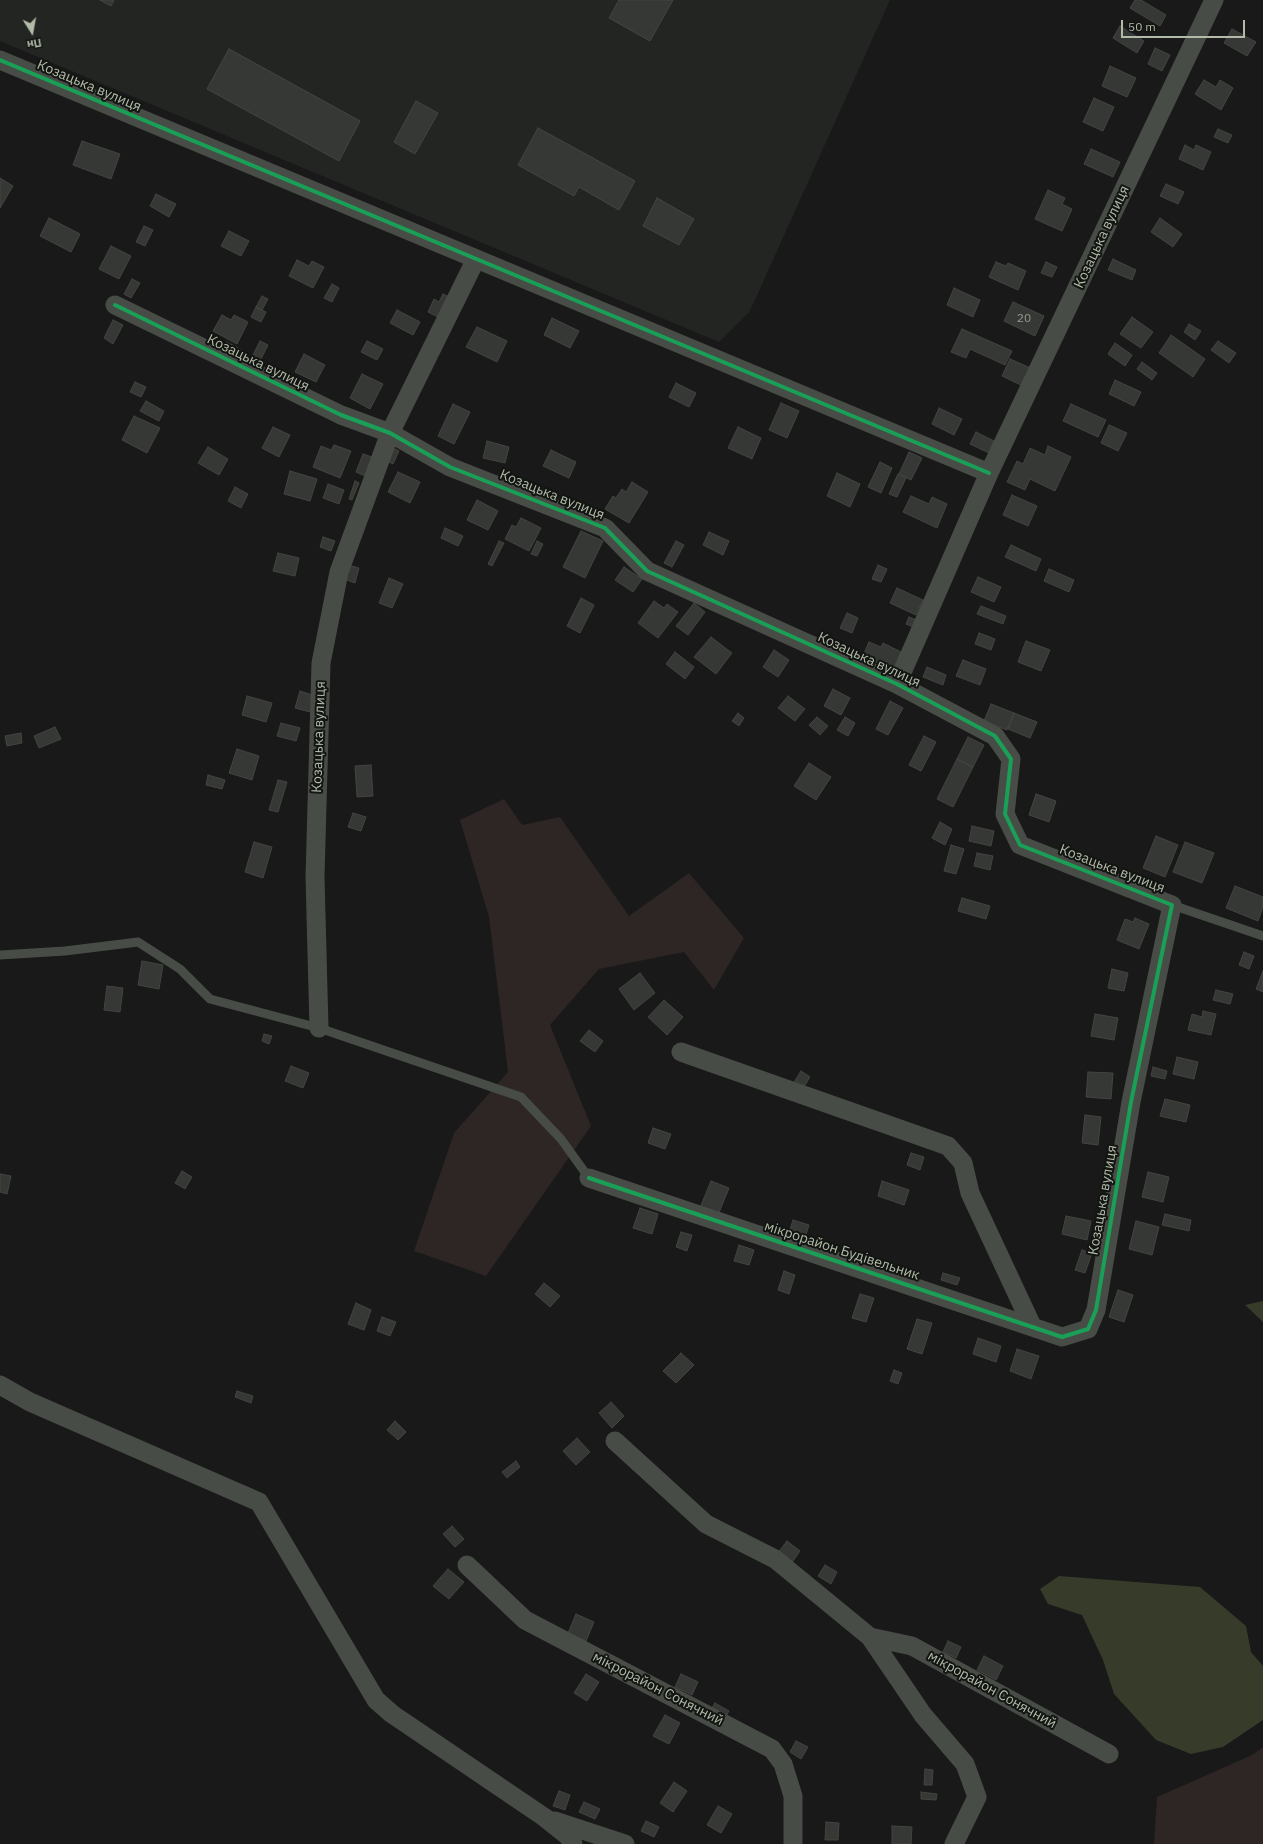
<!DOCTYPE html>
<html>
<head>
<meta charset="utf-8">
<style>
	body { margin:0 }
	#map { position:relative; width:1263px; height:1844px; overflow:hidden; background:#181918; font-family:"IBM Plex Sans",sans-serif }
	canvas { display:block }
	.north { position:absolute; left:12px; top:12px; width:40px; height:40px; -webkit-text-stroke:3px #131512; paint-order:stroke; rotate:169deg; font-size:11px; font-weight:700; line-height:16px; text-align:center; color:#b1bba8 }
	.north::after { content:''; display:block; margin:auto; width:14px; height:18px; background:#b1bba8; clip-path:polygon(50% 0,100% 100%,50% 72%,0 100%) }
	.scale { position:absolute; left:1121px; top:20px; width:124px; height:18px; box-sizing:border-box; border:2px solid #b1bba8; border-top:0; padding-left:5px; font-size:12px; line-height:14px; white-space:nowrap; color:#b1bba8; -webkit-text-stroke:3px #131512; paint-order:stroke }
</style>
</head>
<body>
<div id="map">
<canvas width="1263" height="1844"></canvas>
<div class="north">Пн</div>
<div class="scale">50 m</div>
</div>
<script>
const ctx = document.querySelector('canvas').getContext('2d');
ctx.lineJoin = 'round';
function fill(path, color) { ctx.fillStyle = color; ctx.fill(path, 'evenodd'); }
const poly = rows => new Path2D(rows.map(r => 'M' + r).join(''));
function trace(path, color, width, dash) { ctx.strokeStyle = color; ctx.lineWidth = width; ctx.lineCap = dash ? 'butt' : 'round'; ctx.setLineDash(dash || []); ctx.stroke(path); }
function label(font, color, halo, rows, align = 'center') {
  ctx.font = font + ' "IBM Plex Sans",sans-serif'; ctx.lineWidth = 4; ctx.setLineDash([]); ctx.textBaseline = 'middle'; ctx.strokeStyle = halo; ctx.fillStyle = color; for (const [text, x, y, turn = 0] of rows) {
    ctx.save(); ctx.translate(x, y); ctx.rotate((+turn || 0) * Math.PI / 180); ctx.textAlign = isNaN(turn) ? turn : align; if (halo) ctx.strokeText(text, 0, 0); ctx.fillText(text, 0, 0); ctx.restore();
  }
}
fill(poly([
	[0,0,890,0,750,311,719,342,0,41]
]), '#222522');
fill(poly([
	[504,799,522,825,560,817,629,916,689,873,744,938,714,990,684,952,599,969,550,1025,591,1126,486,1276,414,1251,454,1133,508,1072,489,917,460,820],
	[1263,1747,1263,1844,1154,1844,1157,1797,1252,1755]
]), '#2e2525');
fill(poly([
	[1263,1301,1263,1322,1245,1305],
	[1059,1576,1200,1587,1246,1626,1251,1652,1263,1666,1263,1720,1223,1747,1191,1754,1156,1740,1114,1694,1103,1660,1082,1615,1048,1604,1040,1589]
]), '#373c2a');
const building = poly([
	[100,0,114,0,111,6,100,0],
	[619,0,673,0,650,41,609,18,619,0],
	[1135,0,1141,0,1166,15,1160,26,1130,8,1135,0],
	[1120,26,1144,41,1137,53,1113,38,1120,26],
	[1232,29,1256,42,1247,56,1224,43,1232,29],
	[1155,48,1170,55,1162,71,1148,64,1155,48],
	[229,49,360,121,339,161,207,89,229,49],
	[1110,66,1136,78,1127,97,1102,86,1110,66],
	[1204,80,1216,87,1220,80,1233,88,1221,110,1195,94,1204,80],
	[1094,98,1114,107,1103,131,1083,122,1094,98],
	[416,101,438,113,415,154,394,142,416,101],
	[538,128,635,181,619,210,579,187,574,196,518,165,538,128],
	[1218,129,1232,135,1228,143,1214,137,1218,129],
	[82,141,120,154,111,179,73,165,82,141],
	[1185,145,1194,150,1196,145,1211,152,1203,170,1179,159,1185,145],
	[1091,149,1120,162,1113,177,1084,164,1091,149],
	[0,178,13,186,0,208,0,178],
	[1166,184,1184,192,1178,204,1160,196,1166,184],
	[1048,190,1065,198,1062,204,1072,209,1062,231,1035,219,1048,190],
	[156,194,176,204,169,217,150,206,156,194],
	[657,198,694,219,679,245,643,226,657,198],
	[49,218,80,234,71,252,40,236,49,218],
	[1160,218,1182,234,1173,247,1151,232,1160,218],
	[144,226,153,230,145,246,136,242,144,226],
	[229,231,249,241,241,256,221,246,229,231],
	[111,246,131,256,119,279,99,269,111,246],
	[1113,259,1136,270,1132,280,1108,270,1113,259],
	[297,260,309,266,312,261,324,267,313,288,289,276,297,260],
	[996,262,1006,266,1008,263,1026,271,1018,290,989,277,996,262],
	[1046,262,1057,267,1052,277,1041,273,1046,262],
	[132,279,140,283,131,298,124,294,132,279],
	[332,284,339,288,332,302,324,298,332,284],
	[954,288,980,300,973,317,947,305,954,288],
	[443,294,451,298,440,318,428,312,434,299,439,302,443,294],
	[262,296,268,299,262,310,256,307,262,296],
	[1013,302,1044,316,1035,336,1004,321,1013,302],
	[256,307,266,312,261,322,251,317,256,307],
	[397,310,420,322,413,335,390,323,397,310],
	[222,315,231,320,234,315,248,322,237,344,213,331,222,315],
	[1132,317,1153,332,1141,348,1120,334,1132,317],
	[552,318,579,331,570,348,544,335,552,318],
	[113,320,123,325,113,344,104,338,113,320],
	[1189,324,1201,331,1195,340,1184,332,1189,324],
	[477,327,507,341,497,362,466,347,477,327],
	[962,329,1012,351,1005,365,970,349,966,358,951,352,962,329],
	[1171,335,1205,359,1193,377,1159,353,1171,335],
	[260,341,268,345,259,363,251,359,260,341],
	[367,341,383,349,377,360,361,352,367,341],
	[1218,341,1236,353,1229,363,1211,350,1218,341],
	[227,342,242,350,237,360,222,352,227,342],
	[1115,343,1132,355,1125,366,1108,354,1115,343],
	[304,354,325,365,316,382,295,372,304,354],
	[1010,359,1033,369,1025,387,1002,376,1010,359],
	[1142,362,1157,373,1152,380,1137,369,1142,362],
	[362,374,383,384,370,409,350,398,362,374],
	[1115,380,1141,392,1134,406,1109,394,1115,380],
	[135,382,146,387,141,397,130,392,135,382],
	[676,383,696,393,689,407,669,397,676,383],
	[146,401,164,411,159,421,140,411,146,401],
	[781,403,799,411,787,438,769,430,781,403],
	[453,404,470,412,454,444,438,436,453,404],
	[1071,404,1106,420,1098,437,1063,421,1071,404],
	[939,408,962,419,954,435,932,424,939,408],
	[134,416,160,428,147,453,122,440,134,416],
	[1109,425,1127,433,1118,451,1101,443,1109,425],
	[273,427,290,435,279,457,262,448,273,427],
	[738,427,761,438,752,459,728,448,738,427],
	[976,432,994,441,989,453,970,444,976,432],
	[487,441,509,447,505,463,483,458,487,441],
	[334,445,351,451,340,478,313,467,321,446,331,450,334,445],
	[1048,446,1071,457,1055,491,1030,479,1025,490,1007,482,1017,461,1023,464,1030,448,1045,455,1048,446],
	[208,447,228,459,219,475,198,463,208,447],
	[391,447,399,451,393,464,385,460,391,447],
	[551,450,576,462,569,478,543,466,551,450],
	[909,452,922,458,911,480,899,474,909,452],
	[363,454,372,457,365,476,356,472,363,454],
	[880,462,892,468,881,493,868,487,880,462],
	[290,471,317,479,310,501,284,494,290,471],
	[398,472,420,482,410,503,388,492,398,472],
	[837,473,860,484,850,507,827,496,837,473],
	[898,474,906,478,897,497,889,494,898,474],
	[355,481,359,483,352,500,349,499,355,481],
	[632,482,648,492,629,523,605,509,613,496,616,498,622,489,626,492,632,482],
	[328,484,344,490,339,504,323,498,328,484],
	[235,487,248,494,241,508,228,501,235,487],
	[1012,495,1037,506,1028,526,1003,515,1012,495],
	[911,496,929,504,932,497,947,504,937,528,903,512,911,496],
	[477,500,498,511,488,530,467,520,477,500],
	[521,518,541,528,529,551,505,539,512,525,516,527,521,518],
	[445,528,463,536,458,546,441,538,445,528],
	[581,531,603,541,585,578,563,567,581,531],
	[709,532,729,541,723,555,703,545,709,532],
	[323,537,335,541,331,551,320,547,323,537],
	[499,541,504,543,492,566,488,564,499,541],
	[537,541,543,544,537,556,531,554,537,541],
	[676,541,684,545,672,567,664,563,676,541],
	[1011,545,1041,559,1036,571,1005,557,1011,545],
	[278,553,299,558,295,576,273,571,278,553],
	[348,565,359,568,355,583,344,579,348,565],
	[878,565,887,569,881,582,872,579,878,565],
	[624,567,642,579,633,592,615,580,624,567],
	[1049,569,1074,580,1069,592,1044,581,1049,569],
	[978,577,1001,587,994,602,971,592,978,577],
	[389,578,403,584,392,608,379,603,389,578],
	[897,588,923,600,916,615,890,603,897,588],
	[581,598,594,605,580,633,567,626,581,598],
	[654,601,664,608,667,604,678,612,658,638,638,623,654,601],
	[694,603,705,612,688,635,676,626,694,603],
	[981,606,1006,616,1003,624,977,614,981,606],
	[847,613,858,618,852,633,840,628,847,613],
	[909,617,921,622,918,629,906,624,909,617],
	[979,633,995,639,991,650,975,644,979,633],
	[711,637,732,653,716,674,694,657,711,637],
	[1026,641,1050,650,1041,671,1018,662,1026,641],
	[869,642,881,647,883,643,901,652,893,670,863,656,869,642],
	[774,650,789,660,778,677,763,667,774,650],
	[675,652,694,667,685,679,666,664,675,652],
	[963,660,986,669,980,685,956,676,963,660],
	[927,667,946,675,943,685,923,677,927,667],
	[833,689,850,698,841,715,824,706,833,689],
	[300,691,315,696,310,712,295,708,300,691],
	[247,696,272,703,266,722,242,715,247,696],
	[788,696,805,709,795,721,778,708,788,696],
	[890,701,903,708,888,735,876,729,890,701],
	[991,704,1014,713,1007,730,984,721,991,704],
	[738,713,744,718,739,726,732,721,738,713],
	[1014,713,1037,722,1030,738,1008,729,1014,713],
	[817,717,828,726,820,735,809,725,817,717],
	[845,717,855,723,848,736,837,730,845,717],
	[281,723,300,728,296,741,277,736,281,723],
	[55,727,61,739,39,748,34,736,55,727],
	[21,733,22,743,7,746,5,736,21,733],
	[924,736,936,742,921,771,909,765,924,736],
	[968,737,984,745,973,767,957,759,968,737],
	[237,749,259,756,252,780,229,773,237,749],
	[957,759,973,767,953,807,937,799,957,759],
	[809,763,831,777,816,800,794,786,809,763],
	[371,765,373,796,357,797,355,766,371,765],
	[208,775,225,780,222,789,206,785,208,775],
	[278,780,287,782,278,812,269,810,278,780],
	[1036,794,1056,801,1049,822,1029,815,1036,794],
	[353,813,366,817,361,831,348,827,353,813],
	[940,822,952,829,945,845,932,838,940,822],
	[972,826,994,831,991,846,969,841,972,826],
	[1156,836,1178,845,1165,877,1143,868,1156,836],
	[254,842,272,847,263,878,245,872,254,842],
	[1185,842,1214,853,1202,883,1173,872,1185,842],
	[951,845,964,849,956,874,944,871,951,845],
	[977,853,993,856,990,870,974,866,977,853],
	[1235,886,1263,897,1263,907,1258,921,1226,908,1235,886],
	[962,898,990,906,986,919,958,911,962,898],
	[1135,918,1149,924,1139,949,1117,940,1125,919,1133,922,1135,918],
	[1244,952,1254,956,1249,969,1239,965,1244,952],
	[142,961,163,965,159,989,138,985,142,961],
	[1112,969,1128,973,1124,991,1108,988,1112,969],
	[1263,971,1263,992,1256,989,1263,971],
	[640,973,655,993,634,1010,619,989,640,973],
	[107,986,123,988,120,1012,104,1010,107,986],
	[1216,990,1233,994,1230,1004,1213,1000,1216,990],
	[664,1000,683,1017,667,1035,648,1017,664,1000],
	[1203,1011,1216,1014,1211,1035,1188,1030,1192,1014,1202,1017,1203,1011],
	[1095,1014,1118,1018,1114,1040,1091,1036,1095,1014],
	[589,1030,603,1041,595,1052,580,1041,589,1030],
	[264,1034,272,1036,269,1044,262,1041,264,1034],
	[1177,1057,1198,1062,1194,1079,1173,1074,1177,1057],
	[291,1066,309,1073,303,1088,285,1081,291,1066],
	[1153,1067,1167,1071,1165,1079,1151,1076,1153,1067],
	[801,1071,810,1077,802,1090,793,1084,801,1071],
	[1088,1072,1113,1073,1111,1099,1086,1097,1088,1072],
	[1165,1099,1190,1105,1186,1122,1160,1116,1165,1099],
	[1085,1115,1101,1117,1098,1145,1082,1143,1085,1115],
	[653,1128,671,1134,665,1149,648,1143,653,1128],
	[911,1153,924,1157,920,1170,907,1165,911,1153],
	[182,1171,192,1177,185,1189,175,1183,182,1171],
	[1148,1172,1169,1177,1163,1202,1142,1197,1148,1172],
	[0,1174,11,1176,7,1194,0,1192,0,1174],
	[711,1181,729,1188,718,1215,700,1208,711,1181],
	[882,1181,909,1190,904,1205,878,1196,882,1181],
	[640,1208,658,1214,652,1234,633,1228,640,1208],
	[1165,1214,1191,1220,1189,1231,1162,1225,1165,1214],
	[1066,1216,1091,1221,1087,1240,1062,1234,1066,1216],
	[793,1220,809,1225,803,1244,787,1239,793,1220],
	[1136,1221,1159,1227,1152,1255,1129,1249,1136,1221],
	[681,1232,692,1235,687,1251,676,1247,681,1232],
	[739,1245,754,1250,749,1265,734,1261,739,1245],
	[1082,1250,1092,1253,1085,1273,1075,1270,1082,1250],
	[784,1271,795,1275,789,1294,778,1290,784,1271],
	[943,1273,960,1278,957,1285,941,1280,943,1273],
	[544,1283,560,1296,550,1307,535,1294,544,1283],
	[1118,1290,1133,1295,1124,1322,1109,1317,1118,1290],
	[860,1294,874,1298,866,1322,852,1318,860,1294],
	[356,1303,371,1310,364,1330,348,1324,356,1303],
	[382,1317,396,1322,390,1336,377,1331,382,1317],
	[917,1319,932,1323,922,1354,907,1349,917,1319],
	[978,1338,1001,1346,996,1362,973,1354,978,1338],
	[1017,1349,1039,1356,1031,1379,1010,1371,1017,1349],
	[681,1353,694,1365,676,1383,663,1371,681,1353],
	[894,1370,902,1373,898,1384,890,1381,894,1370],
	[237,1391,253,1396,251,1403,235,1397,237,1391],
	[611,1402,624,1416,612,1428,599,1413,611,1402],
	[395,1421,406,1432,398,1440,387,1430,395,1421],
	[577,1438,590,1452,576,1465,563,1451,577,1438],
	[516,1461,520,1467,507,1478,502,1472,516,1461],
	[452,1526,464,1539,455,1547,443,1534,452,1526],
	[787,1541,800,1551,791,1564,777,1554,787,1541],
	[825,1565,837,1572,831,1584,818,1576,825,1565],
	[448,1569,464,1582,449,1599,433,1586,448,1569],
	[576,1614,594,1622,586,1641,568,1633,576,1614],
	[948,1641,961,1647,956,1658,943,1652,948,1641],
	[984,1656,1003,1666,996,1680,977,1670,984,1656],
	[586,1674,599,1682,587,1701,574,1693,586,1674],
	[681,1674,698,1682,692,1695,675,1687,681,1674],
	[715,1703,729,1711,723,1721,709,1713,715,1703],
	[665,1715,680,1723,669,1744,653,1736,665,1715],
	[796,1741,808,1747,801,1759,790,1752,796,1741],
	[925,1769,933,1770,932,1785,924,1785,925,1769],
	[674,1782,687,1791,673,1812,660,1803,674,1782],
	[559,1791,570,1795,565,1810,553,1806,559,1791],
	[921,1792,937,1794,936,1800,921,1799,921,1792],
	[584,1802,600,1809,595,1819,579,1812,584,1802],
	[718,1806,732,1814,721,1833,707,1825,718,1806],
	[646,1821,659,1827,654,1837,641,1831,646,1821],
	[826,1822,839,1823,838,1840,825,1840,826,1822],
	[892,1826,912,1827,911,1844,892,1844,892,1826]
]);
fill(building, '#363835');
trace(building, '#434541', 1);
trace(poly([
	[1172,905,1263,936],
	[0,955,65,951,138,942,180,969,210,999,319,1028,521,1097,561,1139,589,1178]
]), '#484c46', 9);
trace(poly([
	[0,60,989,473],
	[115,305,341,415,390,433,450,467,605,528,647,571,897,684,995,736,1011,759,1005,814,1020,845,1172,905,1131,1102,1096,1310,1088,1329,1062,1337,589,1178],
	[897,684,989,473,1214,0],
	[319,1028,315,877,321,663,339,572,390,433,476,259],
	[681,1052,948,1146,963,1163,970,1193,1032,1326],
	[0,1385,30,1402,259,1502,376,1700,392,1714,544,1817,568,1836,573,1844],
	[615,1441,706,1524,775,1559,870,1637,923,1715,965,1764,977,1797,954,1844],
	[467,1565,525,1620,772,1749,783,1764,793,1796,793,1844],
	[870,1637,912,1646,1109,1754],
	[555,1821,625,1844]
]), '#484c46', 19);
trace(poly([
	[0,60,989,473],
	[115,305,341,415,390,433,450,467,605,528,647,571,897,684,995,736,1011,759,1005,814,1020,845,1172,905,1131,1102,1096,1310,1088,1329,1062,1337,589,1178]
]), '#1a9f57', 4);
label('12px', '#929a8b', null, [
	["20",1024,319]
]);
label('14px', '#b1bba8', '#131512', [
	["Козацька вулиця",89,86,23],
	["Козацька вулиця",1102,237,-65],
	["Козацька вулиця",258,363,26],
	["Козацька вулиця",552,495,22],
	["Козацька вулиця",869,660,25],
	["Козацька вулиця",319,737,-88],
	["Козацька вулиця",1112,869,21],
	["Козацька вулиця",1103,1200,-80],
	["мікрорайон Будівельник",842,1251,18],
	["мікрорайон Сонячний",658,1689,27],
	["мікрорайон Сонячний",992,1690,29]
]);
</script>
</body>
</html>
